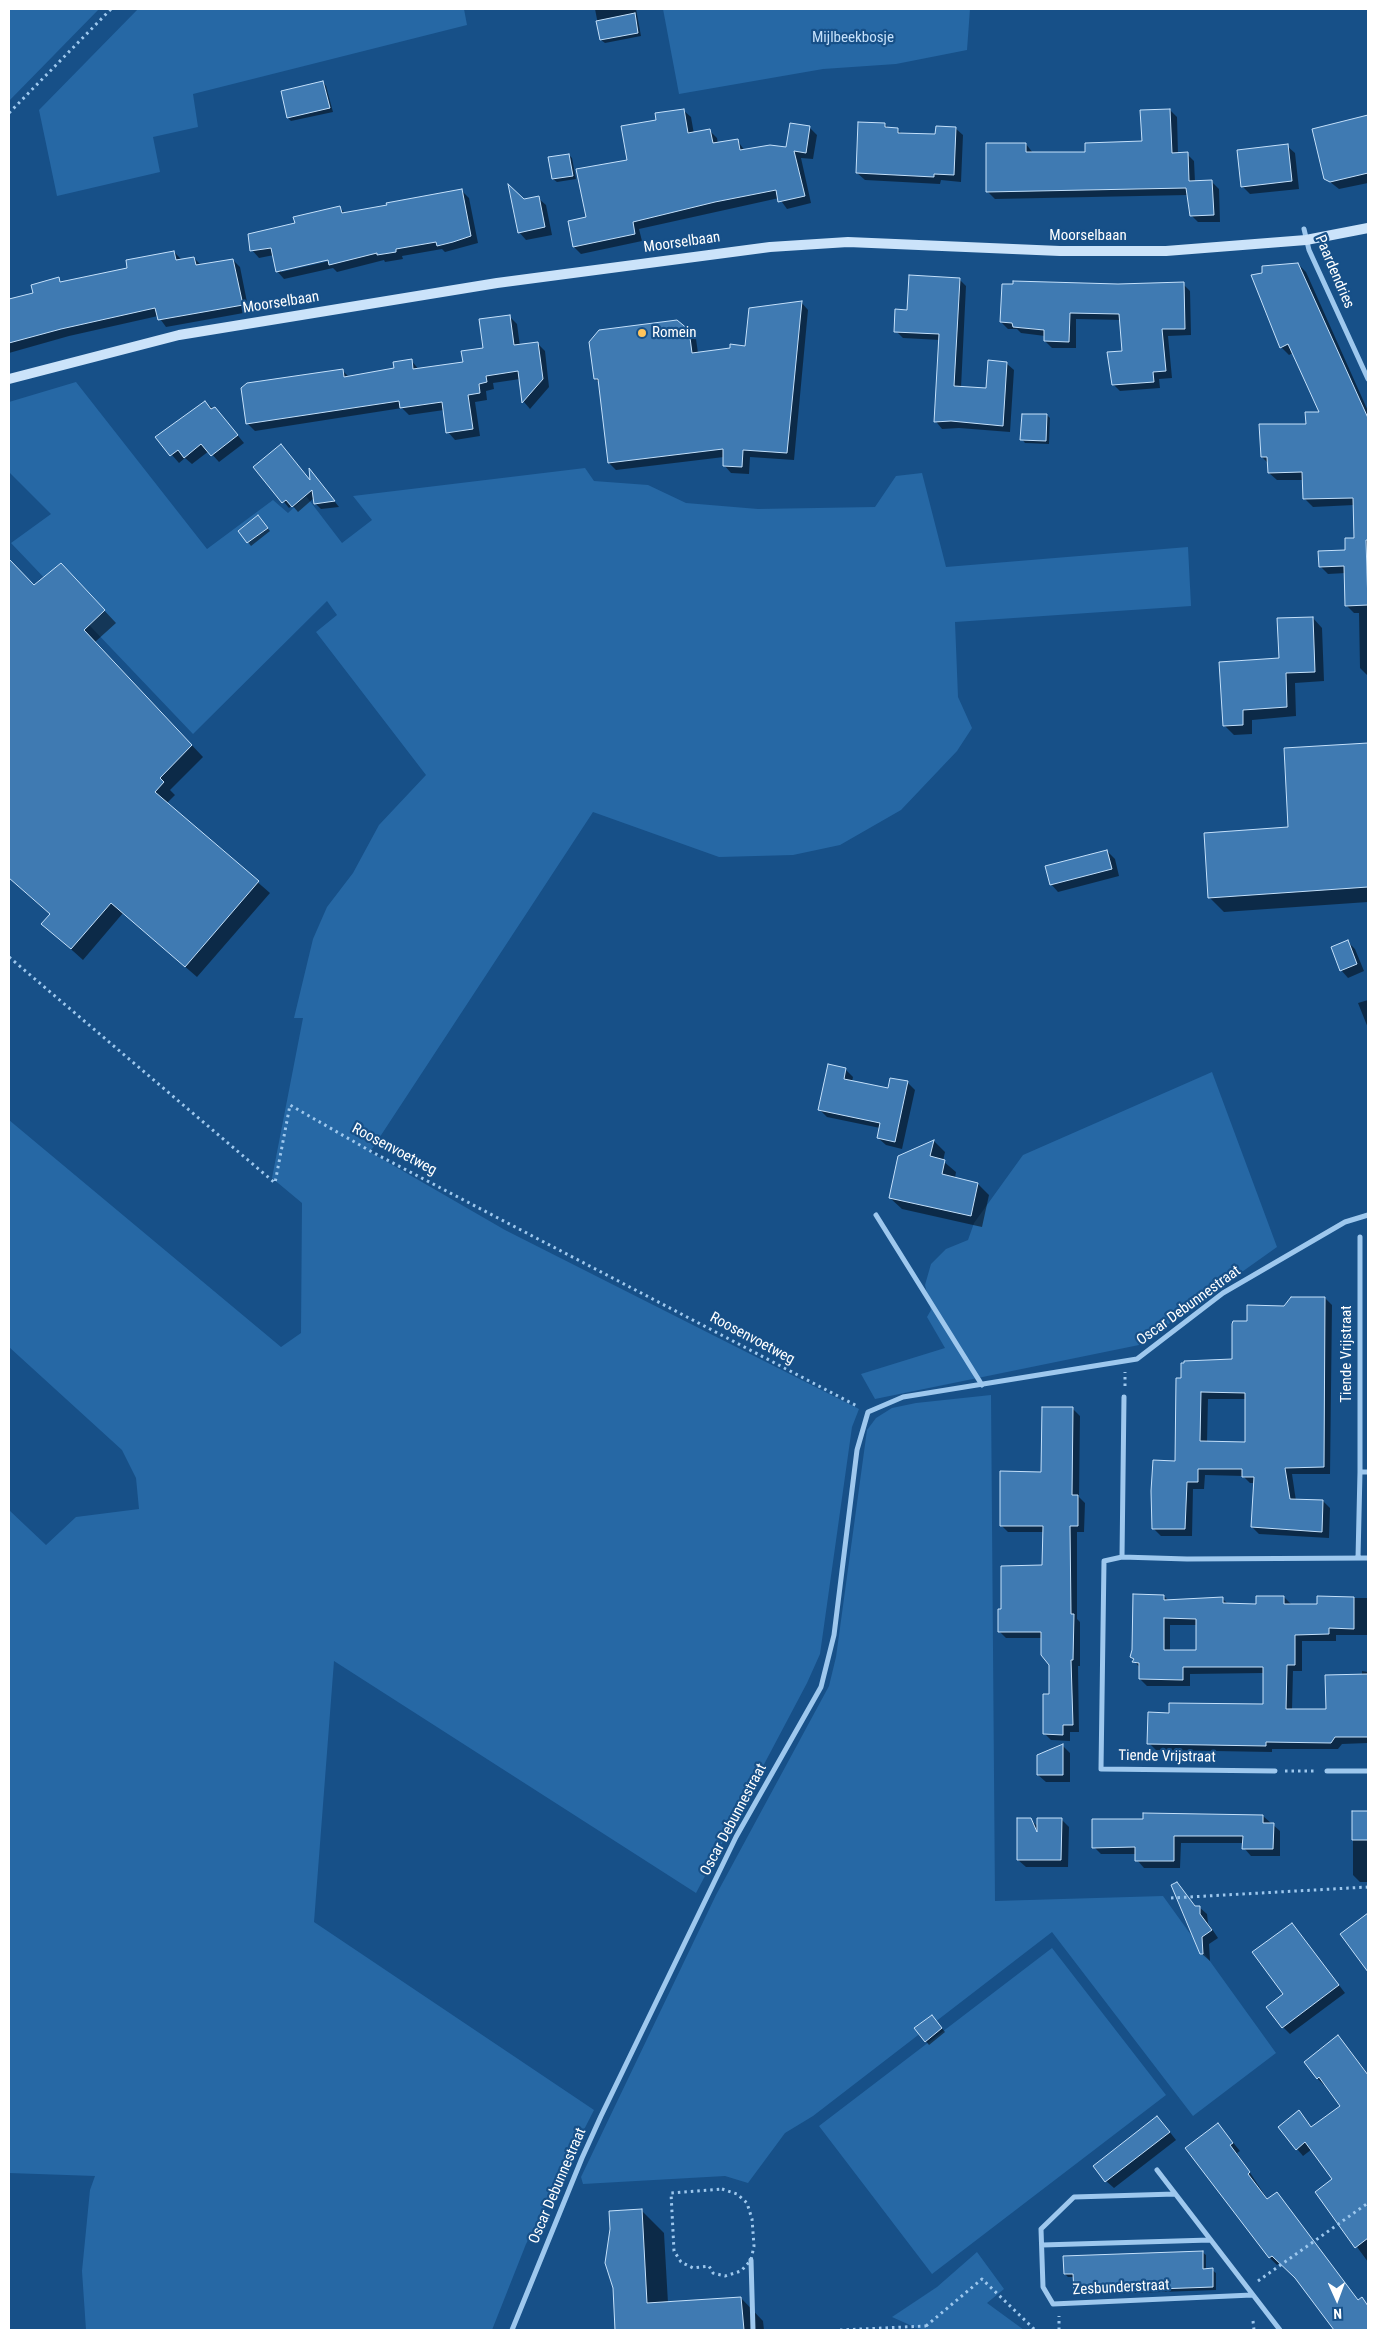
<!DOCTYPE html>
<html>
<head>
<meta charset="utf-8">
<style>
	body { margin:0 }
	#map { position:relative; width:1377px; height:2339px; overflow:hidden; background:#175088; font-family:"Roboto Condensed",sans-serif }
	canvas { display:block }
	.frame { position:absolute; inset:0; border:10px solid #fff; pointer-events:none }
	.north { position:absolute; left:1312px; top:2274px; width:50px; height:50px; -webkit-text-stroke:4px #175088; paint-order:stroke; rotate:178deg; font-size:14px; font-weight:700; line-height:20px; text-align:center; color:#fff }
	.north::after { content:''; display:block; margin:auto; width:18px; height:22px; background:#fff; clip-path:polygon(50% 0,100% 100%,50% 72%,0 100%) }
</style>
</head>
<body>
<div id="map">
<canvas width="1377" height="2339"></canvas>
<div class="frame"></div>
<div class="north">N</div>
</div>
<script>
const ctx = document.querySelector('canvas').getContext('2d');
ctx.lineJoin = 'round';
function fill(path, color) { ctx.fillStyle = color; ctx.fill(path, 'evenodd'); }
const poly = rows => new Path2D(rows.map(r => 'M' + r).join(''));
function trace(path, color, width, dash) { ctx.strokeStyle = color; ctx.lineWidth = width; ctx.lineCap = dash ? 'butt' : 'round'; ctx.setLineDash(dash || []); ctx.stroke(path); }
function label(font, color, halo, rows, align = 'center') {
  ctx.font = font + ' "Roboto Condensed",sans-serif'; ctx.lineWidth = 4.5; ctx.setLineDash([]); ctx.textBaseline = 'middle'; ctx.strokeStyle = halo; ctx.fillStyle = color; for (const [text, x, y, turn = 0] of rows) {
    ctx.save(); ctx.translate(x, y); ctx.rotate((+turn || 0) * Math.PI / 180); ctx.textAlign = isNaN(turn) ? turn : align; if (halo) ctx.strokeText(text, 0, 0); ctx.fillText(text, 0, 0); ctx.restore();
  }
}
fill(poly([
	[9,9,99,9,9,101],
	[138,9,464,9,467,25,193,94,198,127,153,137,160,172,57,196,39,110],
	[663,9,970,9,967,50,896,64,823,69,679,94],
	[76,382,207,549,273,500,288,513,306,496,342,543,372,520,353,496,585,468,594,481,648,485,686,503,758,509,875,507,896,476,922,473,946,567,1188,547,1191,606,955,622,958,697,972,728,957,751,901,810,840,845,793,855,719,857,593,812,370,1152,505,1230,859,1409,852,1427,820,1654,807,1683,696,1893,334,1661,314,1922,594,2110,526,2244,492,2330,86,2330,82,2271,90,2190,95,2176,9,2173,9,1510,46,1545,76,1517,139,1509,136,1478,122,1450,9,1347,9,1120,281,1347,301,1333,302,1203,272,1178,303,1018,294,1018,313,939,327,907,353,873,379,825,426,775,316,632,337,615,327,601,193,734,11,543,51,514,9,472,9,402],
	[1212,1072,1277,1247,1139,1345,875,1399,861,1374,945,1348,927,1317,931,1310,925,1285,931,1264,946,1249,968,1240,974,1223,1023,1155],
	[991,1395,995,1901,1163,1896,1276,2053,1193,2116,1052,1932,813,2116,785,2133,748,2183,725,2176,583,2184,581,2177,716,1895,829,1686,836,1657,867,1430,876,1418,892,1408,916,1403],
	[1052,1948,1166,2095,932,2274,819,2126],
	[977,2252,1004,2289,987,2303,1024,2330,921,2330,892,2317,937,2287]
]), '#2668a5');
fill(poly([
	[595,9,636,9,641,36,605,43,601,40],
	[323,82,326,86,333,112,291,121,288,118],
	[683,110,691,117,694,134,710,131,717,138,718,144,737,140,745,151,787,149,810,128,817,135,813,159,801,158,811,203,787,209,779,198,639,229,642,241,581,254,574,247,587,218,658,121],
	[1170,110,1177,117,1178,154,1187,154,1194,161,1195,182,1212,182,1219,189,1220,222,1198,222,1191,215,1188,195,995,199,988,192,1026,144,1033,153,1086,153,1143,142],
	[1368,117,1368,183,1339,189,1325,178,1314,130],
	[885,124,889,129,897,129,903,135,937,136,955,128,963,135,961,182,941,180,940,184,865,180,857,173],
	[1287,146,1295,153,1299,189,1250,194,1242,186],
	[569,155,572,158,576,179,557,182,553,179,550,158],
	[462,191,469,198,478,243,445,252,442,249,402,256,403,259,385,262,384,260,337,272,333,268,284,279,277,271,274,255,259,258,252,250,296,224,339,207,346,214],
	[333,257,334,260,281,272,281,269],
	[538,198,546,205,552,235,526,240,519,232,524,201],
	[174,252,182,260,194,258,202,266,233,260,240,267,249,312,166,327,158,316,69,336,9,353,9,301,35,294,58,279,62,283,129,269],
	[1298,264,1306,272,1368,411,1368,676,1360,668,1359,613,1354,613,1346,605,1346,573,1328,574,1320,566,1346,551,1355,539,1354,505,1313,507,1305,499,1304,480,1277,480,1269,473,1269,464,1262,457,1321,414,1293,353,1289,355,1281,347],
	[959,279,966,286,961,388,987,389,1006,363,1014,370,1010,432,959,428,942,429,934,419,940,340,903,338,896,331,908,311],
	[1183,284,1190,291,1191,335,1168,336,1172,378,1159,379,1160,388,1120,391,1113,384,1123,352,1121,320,1076,319,1076,348,1052,348,1045,341,1045,336,1021,333,1017,329,1008,329,1001,322,1118,285],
	[801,302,808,310,794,460,750,457,749,474,731,473,724,465,724,457,616,470,609,463,600,383,595,379,688,331,696,339,698,353,747,347],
	[509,316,517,324,520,346,537,343,545,351,549,387,530,409,524,402,520,379,493,383,494,389,486,391,487,400,475,402,480,436,455,440,448,432,444,410,409,415,402,408,255,431,248,424,242,388,343,371,349,377,396,370,411,360,419,370,464,363,484,349],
	[205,402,222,416,244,443,219,462,209,451,192,464,185,458,179,463,157,438],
	[1047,415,1050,418,1049,444,1025,443,1022,439],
	[255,467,312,482,314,475,339,507,321,509,315,503,314,498,298,512,292,505,289,508],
	[261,520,270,531,251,546,248,542],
	[9,560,34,587,72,576,116,623,95,642,203,757,170,790,175,795,167,803,270,893,197,977,123,913,83,960,43,924,51,915,9,878],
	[1313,618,1322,628,1324,681,1295,683,1296,716,1252,720,1252,734,1234,735,1224,725],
	[1367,745,1368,902,1224,912,1209,897,1290,828],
	[1107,851,1115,859,1119,876,1058,892,1051,884],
	[1348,942,1355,949,1364,971,1348,978,1341,970],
	[1368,1000,1368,1028,1358,1003],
	[845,1069,853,1077,852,1082,889,1090,907,1082,915,1090,902,1149,886,1145,878,1138,880,1128,827,1117,820,1110],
	[934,1141,945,1152,943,1161,956,1172,955,1178,978,1184,989,1195,982,1227,902,1209,890,1198],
	[1325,1298,1332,1305,1330,1474,1292,1474,1296,1501,1323,1501,1330,1508,1329,1538,1259,1534,1252,1527,1255,1483,1250,1483,1243,1476,1205,1475,1204,1489,1193,1489,1192,1536,1161,1536,1154,1529,1176,1462,1177,1379,1233,1360,1248,1323,1284,1307],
	[1208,1399,1246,1399,1246,1443,1207,1442],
	[1073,1409,1080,1416,1079,1497,1085,1503,1084,1532,1077,1532,1077,1619,1080,1622,1080,1666,1078,1666,1079,1732,1070,1732,1070,1741,1051,1740,1044,1733,1050,1695,1050,1665,1043,1638,1006,1638,999,1631,1002,1610,1044,1567,1044,1532,1008,1532,1001,1525,1042,1473],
	[1164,1596,1169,1601,1223,1599,1228,1604,1257,1605,1284,1597,1291,1604,1318,1605,1318,1598,1368,1598,1368,1635,1336,1635,1336,1641,1302,1641,1302,1671,1293,1671,1292,1710,1327,1711,1362,1676,1362,1671,1368,1672,1368,1743,1342,1744,1338,1749,1272,1749,1272,1752,1156,1750,1149,1743,1171,1714,1264,1705,1264,1673,1190,1674,1190,1686,1147,1686,1140,1679,1140,1668,1131,1657],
	[1170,1625,1198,1625,1197,1651,1170,1651],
	[1063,1746,1070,1753,1070,1782,1046,1782,1038,1775],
	[1353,1812,1368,1812,1368,1882,1360,1882,1353,1875],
	[1263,1816,1280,1831,1280,1856,1251,1856,1244,1848,1244,1843,1181,1843,1180,1868,1144,1868,1137,1860,1137,1854,1101,1854,1094,1847,1144,1820],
	[1030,1819,1038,1827,1061,1819,1069,1827,1068,1867,1026,1867,1018,1860],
	[1177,1883,1196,1907,1199,1907,1207,1914,1208,1923,1218,1938,1209,1944,1210,1961,1202,1954],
	[1368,1914,1368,1968,1342,1934],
	[1292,1924,1345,1993,1290,2034,1283,2027],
	[935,2020,945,2032,929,2045,916,2029],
	[1338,2036,1368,2074,1368,2206,1354,2217,1368,2235,1368,2262,1317,2192,1334,2179,1312,2149,1303,2156,1279,2127,1299,2112,1312,2128,1342,2106,1325,2084,1324,2085,1317,2078],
	[1218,2124,1240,2151,1237,2153,1268,2200,1359,2301,1360,2300,1368,2309,1368,2330,1336,2330,1296,2278,1281,2262,1277,2265,1270,2258],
	[1165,2126,1176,2140,1114,2188,1106,2181],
	[642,2211,664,2233,668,2303,741,2298,763,2321,764,2330,617,2330,614,2288],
	[1202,2252,1206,2255,1206,2270,1212,2270,1216,2273,1216,2290,1078,2295,1075,2292,1074,2277,1068,2277,1065,2274]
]), '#0007');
const building = poly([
	[635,13,638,33,600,40,596,21,635,13],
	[323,81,330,108,287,118,281,91,323,81],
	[684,109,688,133,710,129,713,143,738,139,740,150,770,145,786,147,790,123,810,126,806,153,794,151,805,196,778,202,776,190,715,202,633,222,635,234,573,247,568,221,586,217,576,169,627,160,621,126,656,120,655,113,684,109],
	[1170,109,1172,153,1188,152,1189,181,1212,180,1214,215,1190,216,1186,188,986,192,986,143,1026,143,1026,152,1085,152,1085,143,1142,141,1140,110,1170,109],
	[1368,115,1368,173,1330,182,1324,179,1312,129,1368,115],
	[858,122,885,123,885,127,898,128,898,133,935,134,936,126,956,127,954,175,934,174,934,177,856,173,858,122],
	[1288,144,1292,181,1241,187,1237,150,1288,144],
	[569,154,573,176,552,179,548,157,569,154],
	[508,184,524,199,539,196,545,227,518,233,508,184],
	[462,189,471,236,453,242,437,246,436,242,396,249,396,252,377,255,377,253,329,265,328,260,276,272,271,248,250,251,248,234,295,223,293,217,340,206,342,213,387,205,386,203,462,189],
	[174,251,176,260,194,257,196,265,233,259,243,305,158,320,155,308,61,329,9,343,9,299,33,293,31,285,59,277,60,282,127,268,126,260,174,251],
	[1298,263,1368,418,1368,540,1366,540,1368,605,1345,606,1344,566,1319,567,1318,551,1345,550,1345,538,1354,538,1353,498,1303,499,1302,472,1268,473,1267,457,1261,457,1259,424,1306,424,1305,412,1319,412,1288,344,1280,348,1251,275,1262,273,1262,266,1298,263],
	[909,275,960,278,954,386,986,388,988,360,1007,362,1003,426,951,421,934,422,939,334,894,332,895,309,907,310,909,275],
	[1013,281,1118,284,1184,282,1185,329,1162,329,1166,371,1153,372,1154,382,1112,385,1107,352,1122,351,1119,314,1070,313,1069,342,1044,341,1044,330,1013,327,1012,323,1000,322,1002,284,1013,284,1013,281],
	[802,301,787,453,743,450,742,467,723,466,723,449,608,463,598,379,594,379,589,342,599,330,677,320,689,330,692,353,730,348,730,344,745,346,749,308,802,301],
	[510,315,514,345,538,342,543,379,522,403,518,371,486,376,487,382,479,384,480,393,468,395,473,429,446,433,442,402,400,408,399,401,246,424,241,388,247,383,343,369,344,377,394,368,393,362,412,359,413,369,463,362,461,351,483,348,479,319,510,315],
	[205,401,211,409,215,407,238,435,211,456,201,444,184,458,178,450,170,456,155,437,205,401],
	[1022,414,1047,414,1046,441,1020,440,1022,414],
	[281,444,310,480,309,468,335,501,314,504,312,490,292,507,286,500,282,503,253,467,281,444],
	[258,515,268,528,247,543,238,531,258,515],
	[9,559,34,585,61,563,105,610,84,630,192,745,160,778,164,782,155,792,259,881,185,967,111,903,71,949,41,924,50,914,9,878,9,559],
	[1313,617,1315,672,1286,673,1287,707,1243,710,1243,725,1223,726,1219,662,1279,658,1277,618,1313,617],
	[1368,743,1368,887,1208,898,1204,833,1288,827,1284,748,1368,743],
	[1107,850,1112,869,1050,885,1045,866,1107,850],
	[1348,940,1357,964,1340,971,1331,947,1348,940],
	[828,1064,846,1068,844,1079,888,1088,890,1078,908,1081,895,1142,877,1138,880,1123,818,1110,828,1064],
	[934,1140,930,1156,945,1160,942,1174,978,1183,971,1216,889,1198,898,1156,934,1140],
	[1291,1297,1325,1297,1324,1467,1285,1468,1290,1499,1323,1500,1322,1532,1251,1527,1254,1477,1242,1477,1242,1469,1198,1469,1198,1482,1187,1482,1185,1529,1152,1529,1151,1491,1153,1460,1175,1461,1176,1378,1181,1378,1181,1363,1184,1363,1184,1361,1232,1359,1232,1324,1233,1321,1247,1321,1247,1305,1284,1306,1291,1297],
	[1201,1392,1245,1393,1245,1442,1200,1441,1201,1392],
	[1042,1407,1073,1407,1072,1495,1078,1495,1078,1526,1070,1526,1071,1614,1074,1614,1073,1660,1071,1660,1073,1725,1063,1725,1063,1735,1043,1734,1043,1694,1049,1694,1049,1665,1041,1655,1041,1632,998,1632,998,1609,1001,1609,1001,1566,1042,1565,1043,1526,1000,1526,1000,1471,1041,1472,1042,1407],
	[1133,1594,1164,1595,1164,1600,1223,1597,1223,1603,1256,1604,1256,1596,1284,1596,1284,1604,1317,1604,1317,1596,1354,1597,1354,1629,1329,1628,1329,1634,1295,1635,1295,1665,1287,1665,1286,1709,1326,1709,1325,1675,1368,1674,1368,1737,1335,1737,1331,1743,1266,1742,1266,1746,1147,1744,1148,1712,1169,1713,1169,1703,1263,1704,1263,1667,1183,1667,1183,1680,1139,1679,1139,1663,1132,1662,1134,1659,1130,1657,1132,1650,1133,1594],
	[1164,1618,1196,1619,1196,1650,1164,1650,1164,1618],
	[1063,1744,1063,1775,1037,1775,1037,1755,1063,1744],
	[1352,1811,1368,1811,1368,1840,1352,1840,1352,1811],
	[1143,1813,1263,1815,1263,1823,1274,1823,1273,1849,1242,1849,1243,1836,1174,1836,1174,1861,1135,1861,1135,1847,1092,1848,1092,1819,1143,1819,1143,1813],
	[1017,1818,1031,1818,1037,1832,1037,1818,1062,1818,1061,1860,1017,1860,1017,1818],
	[1177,1882,1195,1906,1200,1906,1200,1914,1212,1930,1202,1937,1203,1954,1200,1954,1171,1885,1177,1882],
	[1368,1913,1368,1972,1340,1934,1368,1913],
	[1292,1923,1339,1985,1282,2028,1266,2007,1283,1994,1252,1952,1292,1923],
	[932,2015,942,2028,925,2042,914,2028,932,2015],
	[1338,2035,1368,2075,1368,2238,1355,2248,1315,2192,1332,2179,1305,2142,1296,2150,1278,2127,1299,2110,1311,2127,1340,2106,1319,2077,1317,2079,1304,2062,1338,2035],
	[1157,2116,1170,2132,1105,2182,1093,2166,1157,2116],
	[1218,2123,1233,2143,1230,2145,1250,2172,1248,2174,1267,2199,1277,2192,1358,2300,1362,2297,1368,2306,1368,2330,1334,2330,1295,2278,1272,2256,1269,2258,1185,2148,1218,2123],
	[642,2209,647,2303,741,2297,744,2330,615,2330,613,2288,605,2263,610,2229,609,2211,642,2209],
	[1203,2251,1203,2269,1213,2268,1213,2287,1074,2292,1073,2274,1064,2274,1063,2256,1203,2251]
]);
fill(building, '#3f7ab2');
trace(building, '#c4e0fa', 1);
trace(poly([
	[9,113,111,9],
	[9,957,275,1183,290,1105,372,1152,857,1406],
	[1125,1386,1125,1372],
	[1285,1771,1316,1771],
	[1171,1898,1368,1887],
	[722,2189,737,2194,747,2203,752,2219,754,2246,751,2260,741,2271,725,2276,713,2273,709,2266,693,2268,681,2262,674,2251,671,2193,722,2189],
	[1258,2281,1368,2203],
	[1253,2321,1254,2330],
	[926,2326,982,2279,1035,2330],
	[840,2330,926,2326,927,2330],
	[1059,2330,1059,2316]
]), '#9ec8ee', 3, [2.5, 4]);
trace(poly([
	[1304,229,1309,250,1368,379],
	[876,1215,982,1385],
	[1360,1237,1360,1472,1368,1472],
	[1124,1397,1122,1557,1104,1561,1101,1769,1275,1771],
	[1122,1557,1187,1559,1368,1558],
	[1358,1558,1360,1472],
	[1327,1771,1368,1771],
	[1157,2170,1280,2330],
	[1175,2194,1074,2197,1041,2229,1043,2287,1053,2304,1252,2295],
	[1042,2245,1210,2240],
	[751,2260,753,2330],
	[512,2330,582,2158,601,2116,736,1837,821,1687,834,1635,857,1450,868,1412,903,1397,1137,1359,1223,1293,1345,1222,1368,1215]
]), '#9ec8ee', 5);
trace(poly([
	[9,379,179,335,497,283,770,247,848,242,1060,251,1166,251,1306,240,1368,228]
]), '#cbe3fa', 10);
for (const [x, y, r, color] of [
	[642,333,5,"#ffc45b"]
]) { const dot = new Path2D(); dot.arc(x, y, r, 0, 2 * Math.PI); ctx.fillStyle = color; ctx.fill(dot); trace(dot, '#175088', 2); }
label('15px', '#c4e0fa', '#175088', [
	["Mijlbeekbosje",853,38]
]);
label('15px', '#fff', '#175088', [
	["Moorselbaan",1088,236],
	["Moorselbaan",682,243,-8],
	["Paardendries",1334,272,67],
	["Moorselbaan",281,303,-9],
	["Roosenvoetweg",394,1150,28],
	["Oscar Debunnestraat",1189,1306,-36],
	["Roosenvoetweg",752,1339,28],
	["Tiende Vrijstraat",1347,1354,-90],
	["Tiende Vrijstraat",1167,1757,1],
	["Oscar Debunnestraat",734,1820,-62],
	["Oscar Debunnestraat",558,2186,-67],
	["Zesbunderstraat",1121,2288,-3]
]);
label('15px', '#fff', '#175088', [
	["Romein",652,333]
], 'left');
</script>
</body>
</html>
